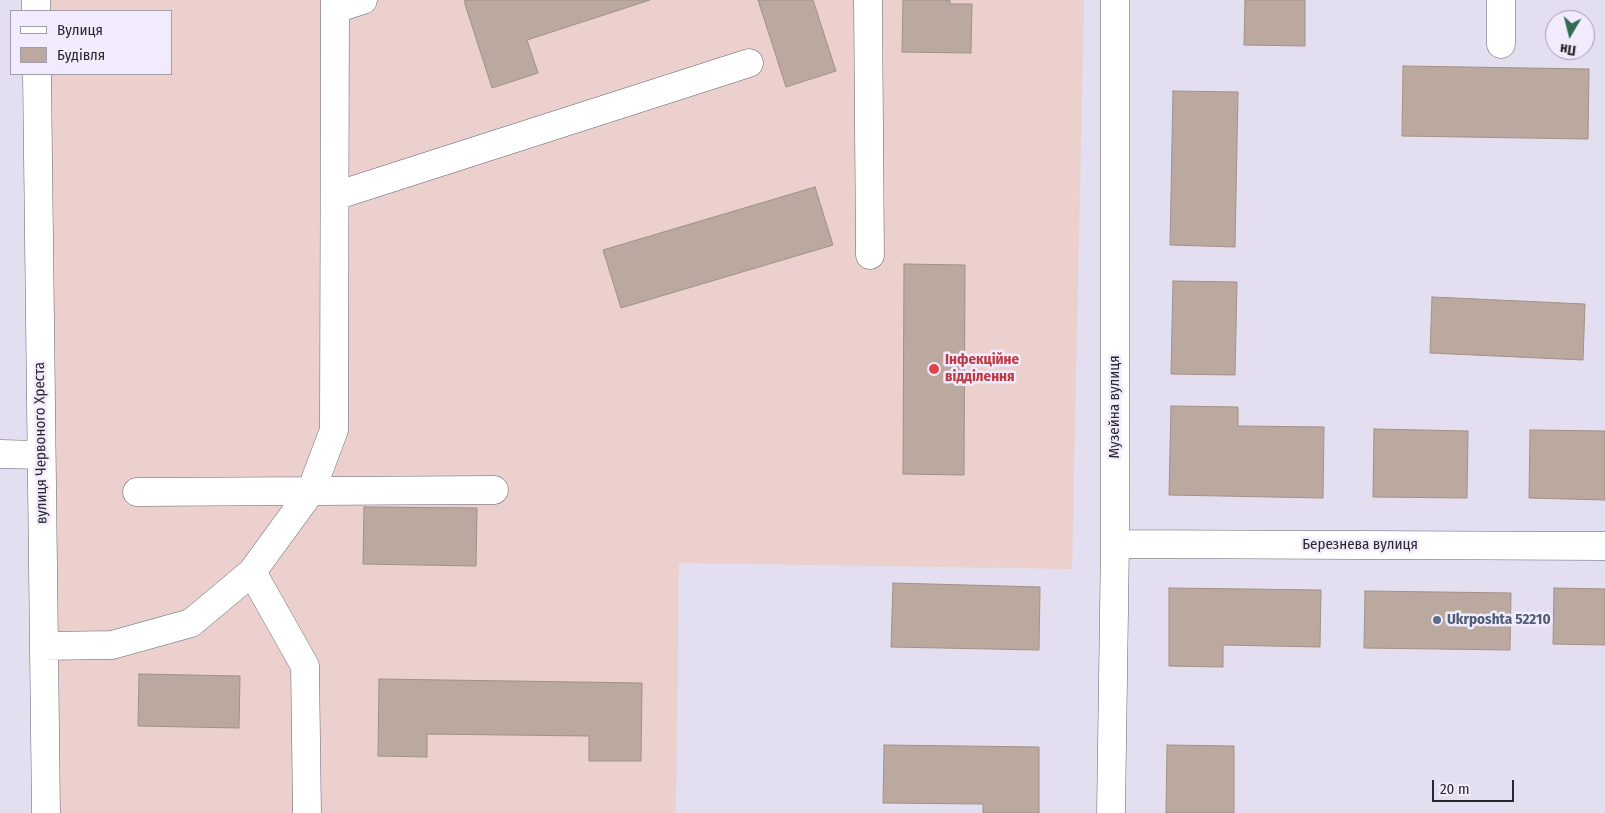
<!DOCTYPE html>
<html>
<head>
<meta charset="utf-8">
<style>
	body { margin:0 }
	#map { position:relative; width:1605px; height:813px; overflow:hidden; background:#e3def0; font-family:"Fira Sans Condensed",sans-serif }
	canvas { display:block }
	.legend { position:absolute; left:10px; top:10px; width:162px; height:65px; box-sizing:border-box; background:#f1ebfd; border:1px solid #a19caa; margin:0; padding:6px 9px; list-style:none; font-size:15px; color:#29262d }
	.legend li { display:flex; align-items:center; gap:10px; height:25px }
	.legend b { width:25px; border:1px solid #a19caa }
	.north { position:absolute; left:1545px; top:10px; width:50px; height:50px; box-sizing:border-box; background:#f1ebfd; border:1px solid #a19caa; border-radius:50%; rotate:188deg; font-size:14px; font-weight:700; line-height:20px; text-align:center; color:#29262d }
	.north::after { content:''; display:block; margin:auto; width:18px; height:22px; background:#326a52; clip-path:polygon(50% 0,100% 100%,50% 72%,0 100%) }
	.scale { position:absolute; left:1432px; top:780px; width:82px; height:22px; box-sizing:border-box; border:2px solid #29262d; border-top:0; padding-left:6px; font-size:15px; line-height:18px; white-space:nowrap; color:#29262d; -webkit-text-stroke:4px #f1ebfd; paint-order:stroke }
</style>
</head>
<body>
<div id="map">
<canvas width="1605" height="813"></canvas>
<ul class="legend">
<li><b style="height:6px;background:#fff"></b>Вулиця</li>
<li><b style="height:14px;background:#bba99f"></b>Будівля</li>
</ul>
<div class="north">Пн</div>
<div class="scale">20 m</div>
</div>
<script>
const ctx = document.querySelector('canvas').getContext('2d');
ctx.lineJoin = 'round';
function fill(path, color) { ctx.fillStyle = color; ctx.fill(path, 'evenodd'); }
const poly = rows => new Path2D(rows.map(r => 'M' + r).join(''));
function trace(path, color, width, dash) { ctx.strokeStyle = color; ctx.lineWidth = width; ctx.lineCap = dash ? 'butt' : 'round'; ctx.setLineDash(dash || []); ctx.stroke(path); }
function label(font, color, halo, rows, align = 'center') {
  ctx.font = font + ' "Fira Sans Condensed",sans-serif'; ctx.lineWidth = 5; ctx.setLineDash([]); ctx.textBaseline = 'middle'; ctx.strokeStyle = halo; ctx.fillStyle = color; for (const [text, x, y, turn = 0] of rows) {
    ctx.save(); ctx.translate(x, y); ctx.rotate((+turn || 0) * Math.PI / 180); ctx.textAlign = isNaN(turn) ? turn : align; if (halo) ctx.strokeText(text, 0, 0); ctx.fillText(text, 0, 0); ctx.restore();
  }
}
fill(poly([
	[49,0,1084,0,1072,569,679,563,676,813,59,813,50,74,171,74,171,11,49,11]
]), '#ebd0cd');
const building = poly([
	[468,0,650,0,527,40,538,73,492,88,464,1,468,0],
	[758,0,813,0,836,71,786,87,758,0],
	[903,0,950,0,950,4,972,4,971,53,902,52,903,0],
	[1245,0,1305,0,1305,46,1244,45,1245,0],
	[1403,66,1589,69,1588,139,1402,136,1403,66],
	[1173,91,1238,92,1235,247,1170,245,1173,91],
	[815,187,833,245,621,308,603,250,815,187],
	[904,264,965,265,964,475,903,474,904,264],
	[1173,281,1237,282,1235,375,1171,374,1173,281],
	[1432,297,1585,304,1583,360,1430,353,1432,297],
	[1171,406,1238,407,1238,426,1324,427,1323,498,1169,495,1171,406],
	[1374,429,1468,431,1467,498,1373,497,1374,429],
	[1530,430,1605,431,1605,500,1529,498,1530,430],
	[364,507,477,508,476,566,363,564,364,507],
	[893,583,1040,587,1039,650,891,647,893,583],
	[1169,588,1321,590,1320,647,1223,645,1223,667,1169,666,1169,588],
	[1554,588,1605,589,1605,645,1553,644,1554,588],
	[1365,591,1511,593,1510,650,1364,648,1365,591],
	[139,674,240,676,239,728,138,726,139,674],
	[379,679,642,683,641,761,589,761,589,736,427,734,427,757,378,756,379,679],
	[884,745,1039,747,1039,813,983,813,983,804,883,803,884,745],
	[1167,745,1234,746,1234,813,1166,813,1167,745]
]);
fill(building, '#bba99f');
trace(building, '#a29187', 1);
const minor = poly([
	[36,0,36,11],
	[868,0,870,255],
	[335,9,363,0],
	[1501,44,1501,0],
	[37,74,46,813],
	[335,196,749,63],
	[0,454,41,455],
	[137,492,494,490],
	[1115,544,1605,546],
	[44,646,112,645,191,623,252,572],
	[307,813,305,666,252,572,311,491,334,430,335,0],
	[1111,813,1115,544,1115,0]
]);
trace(minor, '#676271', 29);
trace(minor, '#fff', 28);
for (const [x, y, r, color] of [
	[934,369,6,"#e0444e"],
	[1437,620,5,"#5c6f8a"]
]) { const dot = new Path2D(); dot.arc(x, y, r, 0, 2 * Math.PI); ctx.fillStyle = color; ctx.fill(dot); trace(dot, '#f1ebfd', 2); }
label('bold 15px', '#be3a42', '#f1ebfd', [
	["Інфекційне",945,360],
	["відділення",945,377]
], 'left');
label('15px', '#29262d', '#f1ebfd', [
	["Музейна вулиця",1115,407,-90],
	["вулиця Червоного Хреста",41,443,-91],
	["Березнева вулиця",1360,545]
]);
label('bold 15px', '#4e5e75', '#f1ebfd', [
	["Ukrposhta 52210",1447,620]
], 'left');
</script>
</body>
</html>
